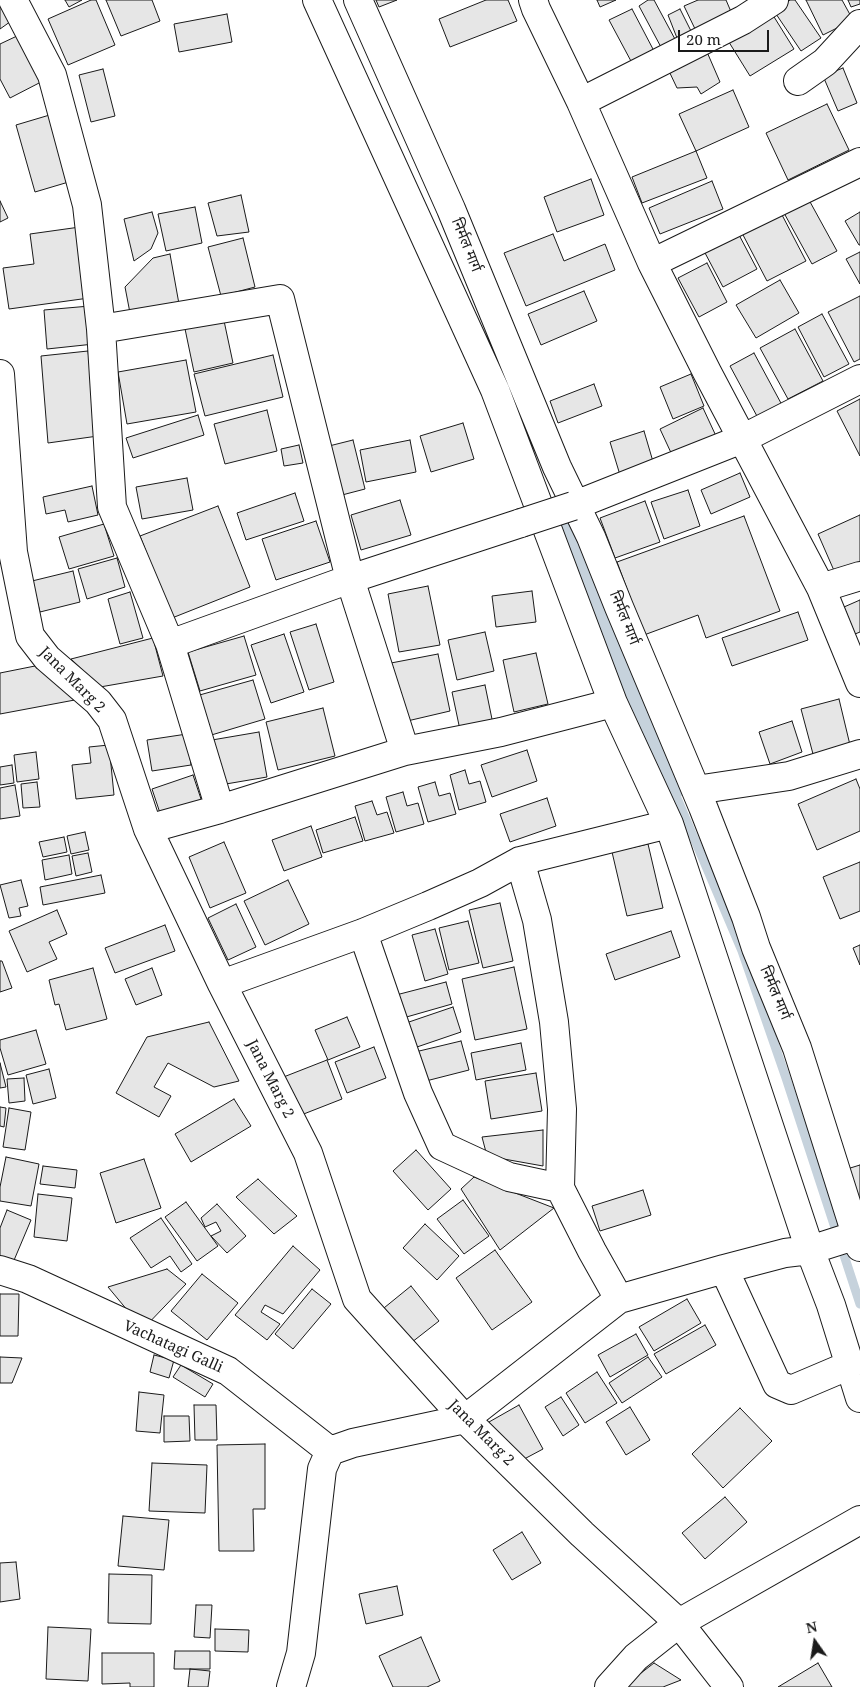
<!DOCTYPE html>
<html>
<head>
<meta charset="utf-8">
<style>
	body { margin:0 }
	#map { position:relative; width:860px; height:1687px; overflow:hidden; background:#fff; font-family:"Noto Serif",serif }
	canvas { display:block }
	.north { position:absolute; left:790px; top:1617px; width:50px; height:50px; -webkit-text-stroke:4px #fff; paint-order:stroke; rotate:347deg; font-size:14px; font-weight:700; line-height:20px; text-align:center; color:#1a1a1a }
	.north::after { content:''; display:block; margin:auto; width:18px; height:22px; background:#1a1a1a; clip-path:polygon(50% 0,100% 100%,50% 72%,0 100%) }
	.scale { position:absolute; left:678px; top:30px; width:91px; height:22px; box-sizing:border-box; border:2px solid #1a1a1a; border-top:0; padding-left:6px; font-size:15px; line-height:18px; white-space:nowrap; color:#1a1a1a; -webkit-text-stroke:4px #fff; paint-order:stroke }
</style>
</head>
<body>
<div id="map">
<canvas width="860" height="1687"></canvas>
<div class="north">N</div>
<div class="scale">20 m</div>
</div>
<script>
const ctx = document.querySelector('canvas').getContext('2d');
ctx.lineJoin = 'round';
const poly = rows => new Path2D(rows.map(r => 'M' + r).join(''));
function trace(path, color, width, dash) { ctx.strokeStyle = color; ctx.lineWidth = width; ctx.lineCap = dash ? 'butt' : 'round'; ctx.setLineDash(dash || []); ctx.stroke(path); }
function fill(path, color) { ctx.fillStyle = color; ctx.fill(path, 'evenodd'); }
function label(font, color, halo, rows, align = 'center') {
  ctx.font = font + ' "Noto Serif","Noto Sans Devanagari",serif'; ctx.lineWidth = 4; ctx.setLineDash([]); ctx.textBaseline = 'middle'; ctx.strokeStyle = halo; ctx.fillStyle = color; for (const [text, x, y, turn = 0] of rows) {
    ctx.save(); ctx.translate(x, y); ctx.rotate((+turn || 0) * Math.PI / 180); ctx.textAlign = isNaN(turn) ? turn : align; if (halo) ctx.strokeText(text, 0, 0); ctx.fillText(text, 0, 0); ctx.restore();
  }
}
trace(poly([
	[671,784,742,951,786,1078,860,1304]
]), '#c6d2dc', 9);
trace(poly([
	[554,521,601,613,671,784]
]), '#c6d2dc', 32);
const building = poly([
	[0,0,14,19,0,29,0,0],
	[65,0,82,0,69,7,65,0],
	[91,0,96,0,115,45,68,65,48,19,91,0],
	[106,0,152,0,160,21,121,36,106,0],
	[376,0,397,0,379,7,376,0],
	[486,0,508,0,517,21,450,47,439,19,486,0],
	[597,0,616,0,600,7,597,0],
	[648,0,654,0,676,41,662,49,639,6,648,0],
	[698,0,726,0,732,14,696,31,684,6,698,0],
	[790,0,795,0,821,38,801,51,774,11,790,0],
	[806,0,842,0,853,20,823,35,806,0],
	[848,0,860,0,860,4,851,7,848,0],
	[632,9,654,51,632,63,609,20,632,9],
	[680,9,691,31,677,38,668,15,680,9],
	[771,12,794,49,750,76,727,39,771,12],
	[227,14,232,42,179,52,174,24,227,14],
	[17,36,41,82,10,98,0,79,0,44,17,36],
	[707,52,720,82,701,94,697,87,677,88,668,69,707,52],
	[843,68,857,103,838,111,823,76,843,68],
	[103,69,115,116,91,122,79,75,103,69],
	[733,90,749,127,696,151,679,114,733,90],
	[827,104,849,150,788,180,766,133,827,104],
	[53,114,72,181,35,192,16,125,53,114],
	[696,151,707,178,642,203,632,177,696,151],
	[591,179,604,215,557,232,544,197,591,179],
	[712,181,723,209,660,234,649,208,712,181],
	[241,195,249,232,217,236,208,203,241,195],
	[809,200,837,251,812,264,784,213,809,200],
	[0,201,8,218,0,222,0,201],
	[195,207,202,243,166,251,158,214,195,207],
	[152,212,158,233,151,249,134,261,124,219,152,212],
	[860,212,860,245,859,245,845,221,860,212],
	[781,213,806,261,767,281,742,233,781,213],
	[80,227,89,298,9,309,3,268,34,264,30,234,80,227],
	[738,233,757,269,723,287,704,251,738,233],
	[553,234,564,261,605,244,615,270,526,306,504,253,553,234],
	[243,238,255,287,221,296,208,247,243,238],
	[860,252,860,284,846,259,860,252],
	[170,254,179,304,130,313,125,287,153,258,170,254],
	[707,263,727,302,699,317,678,278,707,263],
	[780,280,799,313,756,338,736,305,780,280],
	[584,291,597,321,541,345,528,314,584,291],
	[860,296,860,359,854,362,828,312,860,296],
	[90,306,94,344,47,349,44,310,90,306],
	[822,314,849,364,824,377,798,327,822,314],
	[223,316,233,363,194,372,184,324,223,316],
	[795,329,823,381,788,399,760,348,795,329],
	[88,351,98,436,48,443,41,356,88,351],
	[754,353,782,405,758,418,730,366,754,353],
	[273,355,283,397,205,416,194,374,273,355],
	[186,360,196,412,127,424,118,372,186,360],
	[691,374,704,406,673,419,660,387,691,374],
	[594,384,602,406,558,423,550,401,594,384],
	[860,399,860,456,837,411,860,399],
	[703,408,716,436,673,457,660,429,703,408],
	[267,410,277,451,225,464,214,424,267,410],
	[198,415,204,435,133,458,126,438,198,415],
	[463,423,474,459,431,472,420,436,463,423],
	[644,431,654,465,620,475,610,442,644,431],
	[353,440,365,489,342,495,329,446,353,440],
	[410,440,416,472,366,482,360,450,410,440],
	[299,445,303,463,284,466,281,449,299,445],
	[740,473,750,497,711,514,701,490,740,473],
	[187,478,193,510,142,519,136,487,187,478],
	[92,486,98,515,68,522,65,510,46,514,43,497,92,486],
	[688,490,700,526,664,539,651,502,688,490],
	[295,493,304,521,246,540,237,513,295,493],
	[400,500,411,535,361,550,351,515,400,500],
	[645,501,660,542,615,558,600,518,645,501],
	[218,506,250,587,172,618,140,536,218,506],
	[860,515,860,572,839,582,818,534,860,515],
	[744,516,780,611,706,638,698,615,644,635,617,562,744,516],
	[316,521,330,562,276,580,262,539,316,521],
	[104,524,114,556,69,569,59,537,104,524],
	[117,558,125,587,87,599,78,569,117,558],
	[73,571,80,602,40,612,32,581,73,571],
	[428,586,440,645,399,652,388,594,428,586],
	[532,591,536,622,496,627,492,596,532,591],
	[130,592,143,638,120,644,108,599,130,592],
	[860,600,860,632,855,634,844,607,860,600],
	[798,612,808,640,732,666,722,638,798,612],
	[316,624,334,682,309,690,290,632,316,624],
	[485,632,494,671,457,680,448,640,485,632],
	[284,634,304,692,271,703,251,645,284,634],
	[244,636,256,675,200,691,188,652,244,636],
	[153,638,163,676,100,687,71,659,153,638],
	[536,653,548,704,514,712,503,660,536,653],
	[438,654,450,711,403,722,391,663,438,654],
	[35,666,80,699,0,714,0,673,35,666],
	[253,680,265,719,208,736,196,696,253,680],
	[485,685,493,724,460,730,452,692,485,685],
	[839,699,850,745,813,754,801,709,839,699],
	[323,708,335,756,278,770,266,722,323,708],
	[792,721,802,752,770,764,759,732,792,721],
	[259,732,267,777,220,785,212,740,259,732],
	[187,734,191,765,152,771,147,740,187,734],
	[109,745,114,795,76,799,72,765,91,763,89,747,109,745],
	[527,750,537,781,492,797,481,765,527,750],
	[36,752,39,779,17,782,14,755,36,752],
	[12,765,14,783,0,785,0,767,12,765],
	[465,770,469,784,480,781,486,802,459,810,450,775,465,770],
	[193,775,204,808,163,822,152,789,193,775],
	[856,779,860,789,860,831,817,850,798,804,856,779],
	[37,782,40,807,23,808,21,784,37,782],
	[435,782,439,796,450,793,456,814,428,822,418,787,435,782],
	[15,785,20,816,0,819,0,788,15,785],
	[403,792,407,806,418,803,424,824,396,832,386,797,403,792],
	[547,798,556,826,510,842,500,814,547,798],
	[372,801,377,815,387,812,394,833,365,841,355,806,372,801],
	[355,817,363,841,323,853,316,830,355,817],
	[311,826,322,857,284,871,272,840,311,826],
	[85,832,89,850,71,854,67,836,85,832],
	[64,837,67,852,43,857,39,842,64,837],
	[224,842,246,893,210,908,189,857,224,842],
	[648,844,663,908,627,916,612,852,648,844],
	[88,853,92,872,76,876,72,856,88,853],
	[69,855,72,874,45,880,42,860,69,855],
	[860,862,860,911,840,919,823,877,860,862],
	[101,875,105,893,43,905,40,887,101,875],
	[21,880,28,906,19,908,21,916,9,918,0,885,21,880],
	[288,880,309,924,265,945,244,901,288,880],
	[500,903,513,961,483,968,469,910,500,903],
	[236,904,256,947,228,960,208,918,236,904],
	[57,910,67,934,49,942,57,959,27,972,9,931,57,910],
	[468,921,479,963,449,970,439,928,468,921],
	[165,925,175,951,115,973,105,948,165,925],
	[435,929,448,974,425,981,412,935,435,929],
	[671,931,680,957,615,980,606,954,671,931],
	[860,945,860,965,853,948,860,945],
	[0,961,2,961,12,988,0,992,0,961],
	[514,967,527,1029,475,1040,462,979,514,967],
	[93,968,107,1019,66,1030,59,1004,55,1005,49,980,93,968],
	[152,968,162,995,136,1005,125,979,152,968],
	[446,982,452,1004,403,1018,396,995,446,982],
	[453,1007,461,1032,414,1048,406,1023,453,1007],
	[347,1017,360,1047,328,1060,315,1030,347,1017],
	[209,1022,239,1081,214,1087,168,1063,154,1087,171,1096,159,1117,116,1093,147,1037,209,1022],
	[36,1030,46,1064,8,1075,0,1048,0,1040,36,1030],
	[461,1041,469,1070,422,1082,415,1052,461,1041],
	[521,1043,526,1070,476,1080,471,1053,521,1043],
	[374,1047,386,1078,347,1093,335,1062,374,1047],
	[327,1060,342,1099,296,1117,281,1078,327,1060],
	[0,1063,6,1087,0,1088,0,1063],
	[49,1069,56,1098,33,1104,26,1075,49,1069],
	[536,1073,542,1111,491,1119,485,1081,536,1073],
	[24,1078,25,1101,9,1103,7,1079,24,1078],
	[234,1099,251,1126,191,1162,175,1134,234,1099],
	[0,1107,6,1108,4,1127,0,1126,0,1107],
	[9,1108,31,1112,25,1150,3,1147,9,1108],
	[543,1130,543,1166,487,1156,482,1137,543,1130],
	[416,1150,451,1189,428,1210,393,1171,416,1150],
	[6,1157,39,1164,31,1206,0,1201,0,1187,6,1157],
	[144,1159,161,1208,116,1223,100,1173,144,1159],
	[860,1165,860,1204,847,1169,860,1165],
	[43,1166,77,1170,75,1188,40,1184,43,1166],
	[474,1177,554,1208,500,1250,461,1189,474,1177],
	[258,1179,297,1216,274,1234,236,1197,258,1179],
	[643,1190,651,1215,600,1231,592,1206,643,1190],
	[38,1194,72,1198,67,1241,34,1237,38,1194],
	[463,1200,489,1236,464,1254,437,1219,463,1200],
	[186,1202,218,1246,197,1261,165,1217,186,1202],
	[217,1204,246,1236,227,1253,211,1236,221,1231,216,1222,205,1227,201,1218,217,1204],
	[7,1210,31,1220,12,1265,0,1260,0,1228,7,1210],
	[161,1218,192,1264,181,1272,170,1256,151,1268,130,1238,161,1218],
	[425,1224,459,1256,437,1280,403,1248,425,1224],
	[293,1246,320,1270,283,1314,265,1305,261,1312,280,1324,267,1340,235,1315,293,1246],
	[495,1250,532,1302,492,1330,456,1278,495,1250],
	[167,1269,186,1284,143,1329,108,1287,167,1269],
	[202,1274,238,1303,207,1340,171,1311,202,1274],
	[411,1286,439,1321,407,1346,379,1312,411,1286],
	[312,1289,331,1304,293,1349,275,1334,312,1289],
	[0,1294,19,1294,18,1336,0,1336,0,1294],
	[687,1299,701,1323,654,1351,639,1327,687,1299],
	[705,1325,716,1345,666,1374,654,1354,705,1325],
	[636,1334,648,1355,610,1377,598,1355,636,1334],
	[154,1355,174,1360,169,1378,150,1372,154,1355],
	[0,1357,22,1358,12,1383,0,1383,0,1357],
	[648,1357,662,1377,622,1403,609,1383,648,1357],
	[181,1365,213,1384,205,1397,173,1377,181,1365],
	[597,1372,617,1403,585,1423,566,1393,597,1372],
	[139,1392,164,1395,160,1433,136,1431,139,1392],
	[561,1397,579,1425,563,1436,545,1407,561,1397],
	[194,1405,216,1405,217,1440,195,1440,194,1405],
	[519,1405,543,1449,513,1465,489,1422,519,1405],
	[630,1407,650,1440,626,1455,606,1422,630,1407],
	[740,1408,772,1441,723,1488,692,1454,740,1408],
	[164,1416,189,1416,190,1441,164,1442,164,1416],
	[265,1444,265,1509,253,1509,254,1551,219,1551,217,1445,265,1444],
	[152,1463,207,1465,205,1513,149,1511,152,1463],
	[725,1497,747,1522,705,1559,682,1533,725,1497],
	[123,1516,169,1520,164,1570,118,1566,123,1516],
	[522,1532,541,1563,512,1580,493,1550,522,1532],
	[16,1562,20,1599,0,1602,0,1563,16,1562],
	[109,1574,152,1575,151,1624,108,1623,109,1574],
	[397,1586,403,1615,366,1624,359,1594,397,1586],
	[196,1605,212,1605,210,1638,194,1637,196,1605],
	[48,1627,91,1629,88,1681,46,1679,48,1627],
	[215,1629,249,1630,248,1652,215,1651,215,1629],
	[421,1637,440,1681,427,1687,393,1687,379,1656,421,1637],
	[175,1651,210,1651,210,1669,174,1669,175,1651],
	[102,1653,154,1653,154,1687,130,1687,130,1683,102,1684,102,1653],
	[654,1663,681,1680,663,1687,623,1687,654,1663],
	[818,1663,832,1687,778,1687,818,1663],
	[190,1669,210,1671,208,1687,188,1687,190,1669]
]);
fill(building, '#e6e6e6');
trace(building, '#1a1a1a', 1);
const minor = poly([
	[13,0,52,75,87,205,101,329,112,507,170,644,220,809],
	[317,0,495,390,613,703],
	[358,0,451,209,557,467,591,537,619,607,703,807,746,917,756,948,797,1048,860,1247],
	[533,0,536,9,581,102,652,263,707,372,821,588,860,683],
	[798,81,825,62,860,24],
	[581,102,743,20,774,0],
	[652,263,860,162],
	[101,329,280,299,350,579,405,751],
	[0,374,13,552,30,636,47,658,98,702,112,720,148,829,222,984,308,1153,357,1299,465,1419,582,1534,679,1623,729,1687],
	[573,506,742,439,860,379],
	[821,588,860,576],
	[170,644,350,579,521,523],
	[696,790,789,776,860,754],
	[148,829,220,809,405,751,501,732,613,703,669,824,810,1250,831,1305,860,1398],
	[520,861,537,920,554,1022,562,1109,560,1188,592,1251,619,1299,724,1269,777,1384,791,1390,850,1365],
	[363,933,418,1093,442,1146,509,1177,560,1188],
	[222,984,363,933,428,906,480,883,520,861,669,824],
	[724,1269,785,1253,810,1250,860,1234],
	[0,1270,28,1279,228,1371,330,1451],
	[291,1687,301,1653,322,1469,330,1451,353,1443,465,1419,619,1299],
	[609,1687,636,1657,679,1623,860,1520]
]);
trace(minor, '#1a1a1a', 30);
trace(minor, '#fff', 28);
const minorBridge = poly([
	[521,523,573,506]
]);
trace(minorBridge, '#1a1a1a', 30, []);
trace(minorBridge, '#fff', 28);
label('15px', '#1a1a1a', '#fff', [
	["निर्मल मार्ग",466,245,68],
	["निर्मल मार्ग",624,618,68],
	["Jana Marg 2",72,680,45],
	["निर्मल मार्ग",775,993,67],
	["Jana Marg 2",270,1079,63],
	["Vachatagi Galli",173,1347,24],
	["Jana Marg 2",481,1433,45]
]);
</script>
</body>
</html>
